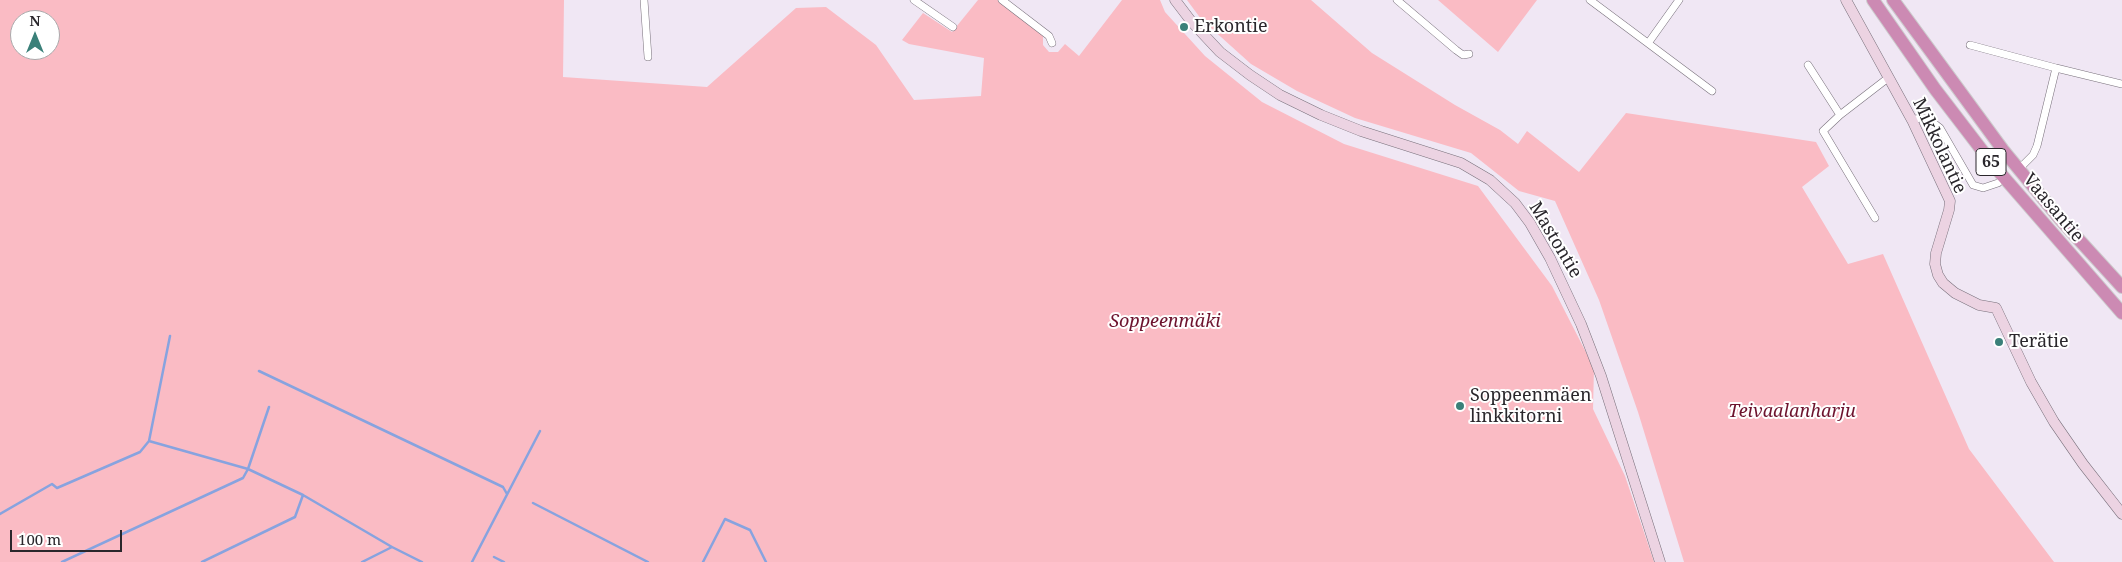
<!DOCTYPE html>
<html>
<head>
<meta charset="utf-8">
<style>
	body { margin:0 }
	#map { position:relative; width:2122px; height:562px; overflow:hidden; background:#f0e7f4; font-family:"Noto Serif",serif }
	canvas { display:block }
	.north { position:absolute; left:10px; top:10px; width:50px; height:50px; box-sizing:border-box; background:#fff; border:1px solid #aaa9ab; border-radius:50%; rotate:0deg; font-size:14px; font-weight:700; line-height:20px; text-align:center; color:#2a272c }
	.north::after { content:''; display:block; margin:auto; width:18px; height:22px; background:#3a8079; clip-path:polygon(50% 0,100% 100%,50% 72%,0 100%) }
	.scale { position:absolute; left:10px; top:530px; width:112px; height:22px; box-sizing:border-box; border:2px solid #2a272c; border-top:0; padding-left:6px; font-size:15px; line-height:18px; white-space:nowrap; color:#2a272c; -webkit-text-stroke:4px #fff; paint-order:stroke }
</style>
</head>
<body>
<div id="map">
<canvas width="2122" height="562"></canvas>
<div class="north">N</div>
<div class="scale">100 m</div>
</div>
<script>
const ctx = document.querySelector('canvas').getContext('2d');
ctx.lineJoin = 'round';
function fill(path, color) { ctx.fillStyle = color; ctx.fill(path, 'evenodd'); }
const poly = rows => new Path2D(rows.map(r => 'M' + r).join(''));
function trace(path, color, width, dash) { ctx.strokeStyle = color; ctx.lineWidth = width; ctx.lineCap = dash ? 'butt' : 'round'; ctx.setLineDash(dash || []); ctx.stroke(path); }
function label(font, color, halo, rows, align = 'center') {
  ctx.font = font + ' "Noto Serif",serif'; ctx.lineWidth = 4; ctx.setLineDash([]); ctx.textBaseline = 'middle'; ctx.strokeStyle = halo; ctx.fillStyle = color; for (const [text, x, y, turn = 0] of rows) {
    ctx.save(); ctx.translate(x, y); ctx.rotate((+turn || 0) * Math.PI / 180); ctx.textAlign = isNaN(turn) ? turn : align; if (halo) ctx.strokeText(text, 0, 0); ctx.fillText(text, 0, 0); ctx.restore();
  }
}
fill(poly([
	[0,0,564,0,563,77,707,87,796,8,826,7,876,45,914,100,981,96,984,58,909,44,902,40,923,13,952,32,978,0,1000,0,1043,35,1043,45,1049,52,1058,52,1065,44,1079,56,1122,0,1160,0,1165,12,1205,56,1262,102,1344,144,1478,186,1552,286,1594,368,1593,409,1625,476,1654,562,0,562],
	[20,20,50,20,50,50,20,50],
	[1187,0,1311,0,1372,53,1455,105,1500,130,1518,144,1527,131,1579,172,1626,113,1816,142,1829,166,1802,187,1848,264,1883,254,1969,449,2054,562,1684,562,1638,412,1599,300,1555,201,1519,191,1471,153,1355,118,1297,91,1251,64,1201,19],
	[1438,0,1537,0,1498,52]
]), '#fabbc4');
trace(poly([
	[259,371,503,487,507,494],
	[149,441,248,469,303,495,392,547,422,562],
	[533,503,648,562],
	[0,514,52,484,57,488,140,452,149,441,170,336],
	[494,557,504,562],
	[62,562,243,478,248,469,269,407],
	[202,562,295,517,303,495],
	[362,562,392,547],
	[472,562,540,431],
	[703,562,725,519,750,530,766,562]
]), '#87a3df', 2.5);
const minor = poly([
	[644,0,648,57],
	[914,0,953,27],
	[1002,0,1049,36,1052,43],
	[1397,0,1456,50,1463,55,1469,54],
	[1590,0,1712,91],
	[1649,42,1679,0],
	[1970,45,2056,68],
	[1808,65,1840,115],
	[1912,120,1920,118,1927,118,1940,128,1973,185,1983,188,1998,183],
	[2023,165,2033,155,2037,146,2056,68,2122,84],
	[1875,218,1823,131,1840,115,1888,78]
]);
const secondary = poly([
	[1175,0,1191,21,1220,52,1250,75,1280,95,1321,115,1361,131,1461,163,1490,180,1515,203,1530,223,1550,258,1581,324,1601,376,1660,562],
	[1846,0,1912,120,1950,201,1949,210,1936,253,1935,264,1938,275,1943,283,1955,293,1979,305,1996,308,2031,382,2054,422,2083,464,2122,514]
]);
const trunk = poly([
	[1873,0,1935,89,1994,166,2122,313],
	[1893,0,2003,150,2060,219,2122,287]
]);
trace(minor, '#78707b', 8);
trace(secondary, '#78707b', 11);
trace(trunk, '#cccbcc', 14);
trace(minor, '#fff', 7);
trace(secondary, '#ecd3e2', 10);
trace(trunk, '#cc8ab3', 12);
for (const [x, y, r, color] of [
	[1184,27,5,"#3a8079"],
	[1999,342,5,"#3a8079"],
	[1460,406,5,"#3a8079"]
]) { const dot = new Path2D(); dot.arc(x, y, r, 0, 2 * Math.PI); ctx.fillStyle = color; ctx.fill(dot); trace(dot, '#fff', 2); }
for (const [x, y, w] of [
	[1991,162,30]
]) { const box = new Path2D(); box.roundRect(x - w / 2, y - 13.5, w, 27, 4); ctx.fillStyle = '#fff'; ctx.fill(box); trace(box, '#2a272c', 1); }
label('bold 16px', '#2a272c', null, [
	["65",1991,162]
]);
label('18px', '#2a272c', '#fff', [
	["Erkontie",1194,27],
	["Terätie",2009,342],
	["Soppeenmäen",1470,396],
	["linkkitorni",1470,417]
], 'left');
label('18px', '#2a272c', '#fff', [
	["Mikkolantie",1939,146,65],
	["Vaasantie",2053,208,50],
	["Mastontie",1555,240,59]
]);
label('italic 18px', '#6d132e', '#fff', [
	["Soppeenmäki",1165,322],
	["Teivaalanharju",1792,412]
]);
</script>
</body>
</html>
